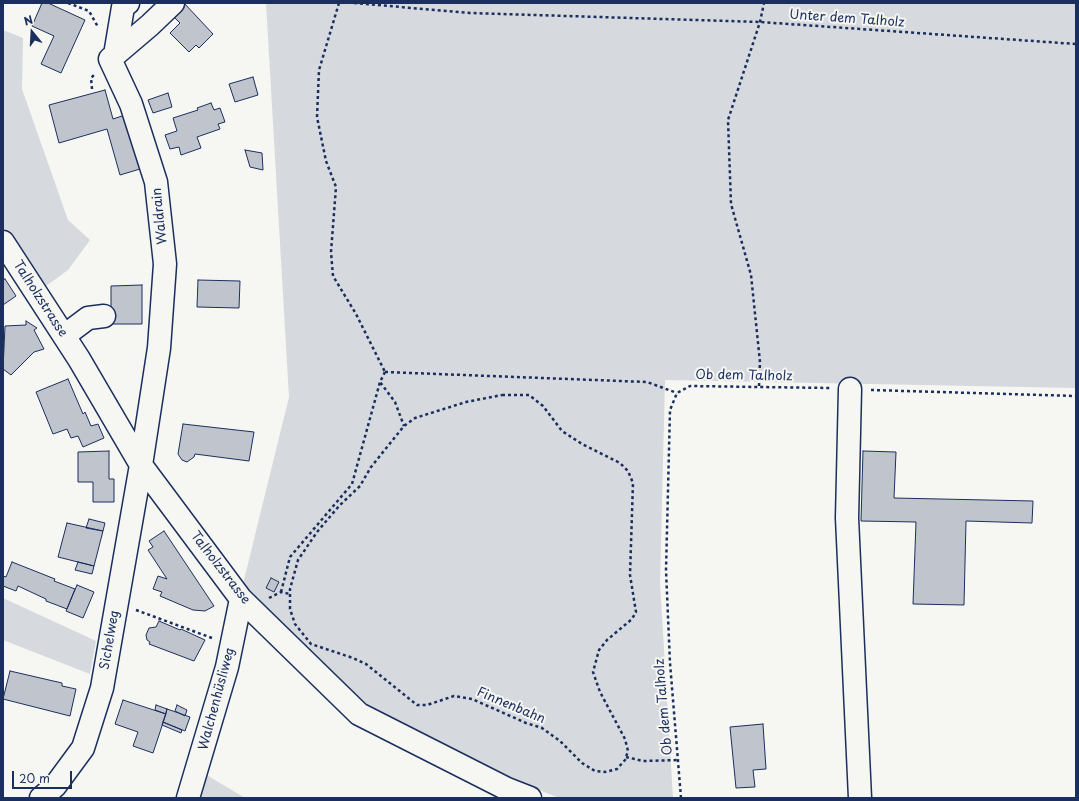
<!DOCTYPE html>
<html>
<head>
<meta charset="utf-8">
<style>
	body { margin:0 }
	#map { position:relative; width:1079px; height:801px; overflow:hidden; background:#f6f6f2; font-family:"Playpen Sans",sans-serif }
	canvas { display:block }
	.frame { position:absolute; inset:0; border:4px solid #1b2f5e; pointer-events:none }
	.north { position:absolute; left:12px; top:12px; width:40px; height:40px; -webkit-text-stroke:3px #f6f6f2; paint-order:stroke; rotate:342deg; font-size:11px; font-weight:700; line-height:16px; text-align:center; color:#1b2f5e }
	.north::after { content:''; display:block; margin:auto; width:14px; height:18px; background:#1b2f5e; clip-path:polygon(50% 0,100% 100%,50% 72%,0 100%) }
	.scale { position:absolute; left:12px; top:771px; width:60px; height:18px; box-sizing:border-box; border:2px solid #1b2f5e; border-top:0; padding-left:5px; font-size:12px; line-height:14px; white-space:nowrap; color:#1b2f5e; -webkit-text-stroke:3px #f6f6f2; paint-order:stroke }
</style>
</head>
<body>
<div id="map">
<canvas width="1079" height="801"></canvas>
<div class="frame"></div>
<div class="north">N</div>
<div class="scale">20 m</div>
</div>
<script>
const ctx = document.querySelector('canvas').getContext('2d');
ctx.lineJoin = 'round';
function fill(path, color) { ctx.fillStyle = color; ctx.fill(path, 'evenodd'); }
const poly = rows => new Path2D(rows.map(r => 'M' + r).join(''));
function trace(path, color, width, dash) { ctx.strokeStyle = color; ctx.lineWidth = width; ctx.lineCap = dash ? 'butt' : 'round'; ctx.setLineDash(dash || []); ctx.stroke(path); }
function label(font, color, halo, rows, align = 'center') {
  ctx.font = font + ' "Playpen Sans",sans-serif'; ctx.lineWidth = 4; ctx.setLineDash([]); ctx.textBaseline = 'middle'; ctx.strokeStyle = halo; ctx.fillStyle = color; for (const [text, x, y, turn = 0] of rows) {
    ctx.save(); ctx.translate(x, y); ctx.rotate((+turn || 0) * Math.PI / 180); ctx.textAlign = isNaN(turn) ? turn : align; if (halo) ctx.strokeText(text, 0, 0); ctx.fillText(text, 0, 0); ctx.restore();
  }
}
fill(poly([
	[266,3,1076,3,1076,388,665,380,660,583,673,798,559,798,458,757,343,690,242,588,289,397],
	[3,30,23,38,22,89,68,220,90,240,68,270,46,286,3,227],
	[3,598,96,641,90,674,3,640],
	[205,774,245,798,196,798]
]), '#d6d9dd');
const building = poly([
	[42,3,48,3,85,20,61,73,41,64,54,36,32,26,42,3],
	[184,3,213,34,199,48,196,45,189,52,170,33,180,23,172,15,184,3],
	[253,77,258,95,235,102,229,84,253,77],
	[105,90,113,119,125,115,140,169,120,175,107,129,59,143,49,105,105,90],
	[168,93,172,107,153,113,148,100,168,93],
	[211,103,214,110,220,108,225,122,218,124,220,129,197,137,201,148,181,155,179,147,170,149,165,135,177,131,173,118,198,110,197,108,211,103],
	[245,150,262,153,263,170,250,167,245,150],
	[5,279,16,296,3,305,3,280,5,279],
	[198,280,240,281,239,308,197,307,198,280],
	[142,285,142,324,111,324,111,286,142,285],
	[26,321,37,328,34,330,44,349,34,352,11,375,3,369,5,326,26,325,26,321],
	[68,379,83,414,85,412,91,426,98,424,104,438,83,447,78,436,71,438,67,429,53,434,36,392,68,379],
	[183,424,254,432,249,461,195,454,194,457,187,462,182,460,178,454,183,424],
	[109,451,109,479,114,479,114,502,93,502,93,482,78,482,78,452,109,451],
	[863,451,896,452,894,498,1033,501,1032,523,966,521,964,605,913,604,916,522,861,521,863,451],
	[89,519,105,523,103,531,86,528,89,519],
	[67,523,103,531,94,566,58,557,67,523],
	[164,531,214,606,205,611,193,610,160,596,162,592,153,589,158,576,167,579,148,550,153,547,149,541,164,531],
	[12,562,55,579,54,581,75,589,67,609,46,601,46,599,18,586,16,591,3,586,3,576,6,577,12,562],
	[78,562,94,566,92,574,75,570,78,562],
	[271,578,279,582,274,592,266,588,271,578],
	[77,585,94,592,83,618,66,611,77,585],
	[159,621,180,630,181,629,205,640,194,661,149,644,150,642,147,640,146,635,149,628,156,627,159,621],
	[10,671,62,683,62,686,76,689,70,716,3,699,10,671],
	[123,700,166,714,153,753,133,746,138,732,115,724,123,700],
	[156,705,167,709,166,714,155,710,156,705],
	[177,705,187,710,185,716,175,711,177,705],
	[167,709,190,717,185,731,163,722,167,709],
	[163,722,182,730,181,733,162,725,163,722],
	[763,724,766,769,753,770,755,787,736,788,730,727,763,724]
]);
fill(building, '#c0c4cd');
trace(building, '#1b2f5e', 1);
const minor = poly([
	[115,55,123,7,128,3],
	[3,242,79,359,141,465,241,599,359,714,507,789,530,798],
	[64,336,88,318,104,316],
	[850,389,847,518,860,798],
	[41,798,55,786,83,748,102,688,141,465,159,348,165,264,156,182,131,104,110,59,150,25,173,3],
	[188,798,227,667,241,599]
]);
trace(minor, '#1b2f5e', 25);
trace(poly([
	[68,3,89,11,98,27],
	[339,3,319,70,317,117,326,161,336,187,331,252,333,276,356,314,385,372],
	[354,3,470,13,760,22,1076,44],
	[92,89,91,78,94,75],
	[385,372,647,382,677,393],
	[385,372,380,382,395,402,404,426],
	[759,386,760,362,751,275,731,204,728,120,760,22,764,3],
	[871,390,1076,396],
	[502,395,529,395,543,406,562,431,582,444,620,463,628,471,633,483,630,575,636,612,632,619,607,640,599,650,593,672,600,692,625,739,628,751,625,760,617,769,605,772,595,771,582,763,560,741,542,728,526,723,472,699,454,696,427,705,417,705,366,664,353,658,311,644,295,624,290,609,290,589,298,560,317,532,339,506,360,486,371,467,404,426,415,418,466,402,502,395],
	[281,592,290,557,352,484,380,382],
	[269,598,281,592,290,594],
	[136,610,212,638],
	[626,757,643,761,679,760],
	[681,798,670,663,666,570,670,410,677,393,690,386,830,388]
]), '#1b2f5e', 2.5, [3, 3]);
trace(minor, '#f6f6f2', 22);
label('13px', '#1b2f5e', '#f6f6f2', [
	["Unter dem Talholz",847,19,4],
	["Waldrain",160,216,-96],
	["Talholzstrasse",40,299,57],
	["Ob dem Talholz",744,376,1],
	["Talholzstrasse",220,568,52],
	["Sichelweg",110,640,-80],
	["Walchenhüsliweg",217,699,-75],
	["Finnenbahn",511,706,23],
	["Ob dem Talholz",664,707,-95]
]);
</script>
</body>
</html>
